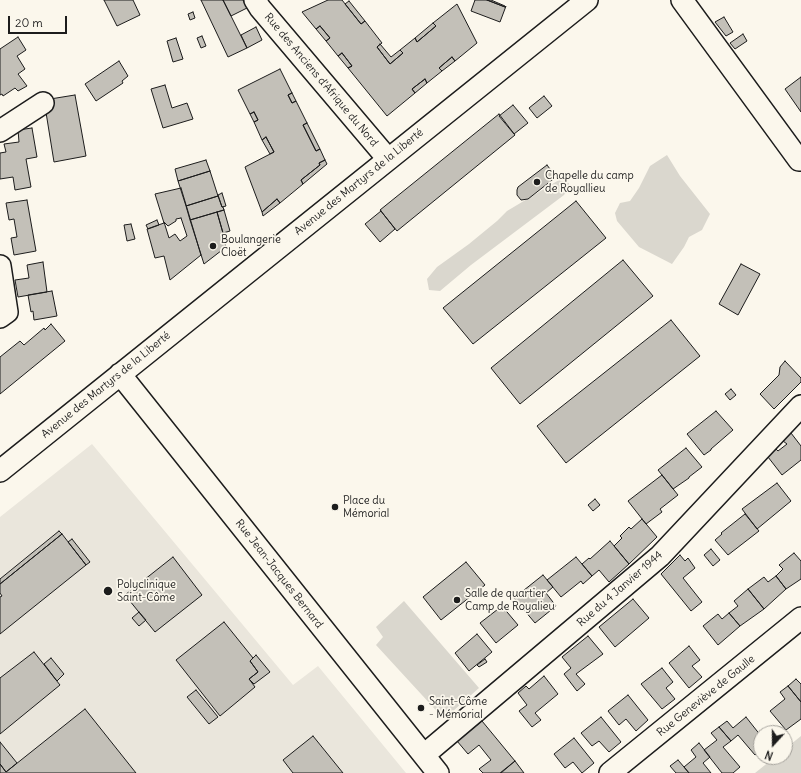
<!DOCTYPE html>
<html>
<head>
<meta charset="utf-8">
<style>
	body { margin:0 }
	#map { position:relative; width:801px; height:773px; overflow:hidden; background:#fbf7ec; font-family:Delius,sans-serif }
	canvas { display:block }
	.north { position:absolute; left:753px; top:725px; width:40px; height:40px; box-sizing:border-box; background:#fbf7ec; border:1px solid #a29f99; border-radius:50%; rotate:201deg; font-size:11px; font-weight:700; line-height:16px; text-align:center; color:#1c1c1c }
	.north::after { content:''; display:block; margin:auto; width:14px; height:18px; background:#1c1c1c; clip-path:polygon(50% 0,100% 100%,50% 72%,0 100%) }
	.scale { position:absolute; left:8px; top:16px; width:59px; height:18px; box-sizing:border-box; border:2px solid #1c1c1c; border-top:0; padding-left:5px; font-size:12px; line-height:14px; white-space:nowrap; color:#1c1c1c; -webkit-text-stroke:3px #fbf7ec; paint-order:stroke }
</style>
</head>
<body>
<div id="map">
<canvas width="801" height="773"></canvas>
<div class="north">N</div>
<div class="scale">20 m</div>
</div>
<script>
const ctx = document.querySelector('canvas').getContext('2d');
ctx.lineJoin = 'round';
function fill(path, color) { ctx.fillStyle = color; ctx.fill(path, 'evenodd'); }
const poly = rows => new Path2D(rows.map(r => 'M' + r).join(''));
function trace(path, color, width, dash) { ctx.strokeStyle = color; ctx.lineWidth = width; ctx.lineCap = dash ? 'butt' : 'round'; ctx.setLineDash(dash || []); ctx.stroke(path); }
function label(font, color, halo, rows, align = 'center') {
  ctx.font = font + ' Delius,sans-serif'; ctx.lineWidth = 3.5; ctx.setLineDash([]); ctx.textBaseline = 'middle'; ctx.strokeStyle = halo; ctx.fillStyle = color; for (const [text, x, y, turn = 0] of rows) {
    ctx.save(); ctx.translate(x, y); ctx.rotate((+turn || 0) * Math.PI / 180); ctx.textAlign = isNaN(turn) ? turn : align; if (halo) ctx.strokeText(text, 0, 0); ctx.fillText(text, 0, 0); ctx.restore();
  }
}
fill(poly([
	[92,444,293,685,318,666,406,773,0,773,0,517]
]), '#eae6dc');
fill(poly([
	[667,155,680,176,710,214,702,230,689,237,684,247,672,264,639,247,617,221,615,213,620,203,630,201,639,188,650,166],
	[559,180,569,183,569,188,564,195,471,265,440,291,429,290,427,279,437,267,469,244,497,221,507,211],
	[404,601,479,688,444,719,376,645,383,637,376,627],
	[801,736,801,773,755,773,775,757,785,757,785,749]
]), '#dad7ce');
const building = poly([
	[104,0,133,0,140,15,117,26,104,0],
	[201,0,223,0,247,48,228,57,201,0],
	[223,0,243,0,247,8,231,16,223,0],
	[328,0,342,0,361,24,365,21,382,43,377,47,390,64,403,53,400,50,415,38,417,42,436,26,433,23,457,4,477,43,455,61,452,57,439,68,442,71,427,83,425,79,412,89,415,93,387,116,348,68,352,66,342,53,338,56,326,41,330,38,320,26,316,29,302,12,328,0],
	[475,0,487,0,505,7,506,6,500,22,471,11,475,0],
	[487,0,491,0,505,6,505,7,487,0],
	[349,1,365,21,361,24,345,4,349,1],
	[193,12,195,18,190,20,188,14,193,12],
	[724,17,733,32,726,36,715,22,724,17],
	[433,23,436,26,417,42,415,38,433,23],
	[320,26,330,38,326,41,316,29,320,26],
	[256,27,262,40,247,48,241,35,256,27],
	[743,34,747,41,735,49,730,43,743,34],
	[202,36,206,46,201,48,197,38,202,36],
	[18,37,26,50,17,56,25,69,18,74,27,86,18,91,15,88,3,96,2,94,0,95,0,49,18,37],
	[176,38,183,59,173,62,167,41,176,38],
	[380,44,391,57,400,50,403,53,390,64,377,47,380,44],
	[342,53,352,66,348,68,338,56,342,53],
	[452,57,455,61,442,71,439,68,452,57],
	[119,61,128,76,122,81,123,83,96,101,85,84,119,61],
	[280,69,292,93,288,95,292,103,296,101,307,123,303,125,316,151,320,149,325,160,319,163,320,165,301,180,303,184,280,203,277,199,262,212,245,167,274,152,266,137,262,140,254,122,258,120,254,112,250,114,238,90,280,69],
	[801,77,801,112,785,89,801,77],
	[425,79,427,83,415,93,412,89,425,79],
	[165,85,172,108,187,103,193,119,163,128,151,89,165,85],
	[292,93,296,101,292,103,288,95,292,93],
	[75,95,86,156,54,162,44,100,75,95],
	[544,96,552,106,537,118,529,108,544,96],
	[513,105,528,123,514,134,499,116,513,105],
	[254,112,258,120,254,122,250,114,254,112],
	[499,114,515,135,397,231,380,210,499,114],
	[307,123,320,149,316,151,303,125,307,123],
	[32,128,37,157,26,159,31,187,15,190,13,177,0,179,0,153,6,152,4,144,19,142,18,130,32,128],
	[266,137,274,152,270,154,262,140,266,137],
	[206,160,210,171,178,181,175,169,206,160],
	[325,160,327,164,303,184,301,180,320,165,319,163,325,160],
	[547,165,556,177,528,199,521,200,517,195,517,190,518,187,547,165],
	[210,171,218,196,186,206,178,181,210,171],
	[181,188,201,255,170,280,164,256,155,258,147,229,164,223,155,194,181,188],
	[181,218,187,236,180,241,175,234,169,238,164,222,168,226,176,221,176,219,181,218],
	[222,193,226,206,222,207,218,195,222,193],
	[218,196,222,207,223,207,224,210,190,220,186,206,218,196],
	[277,199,280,203,263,216,262,212,277,199],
	[27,200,36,251,14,255,11,238,17,237,14,219,9,220,6,203,27,200],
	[576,201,606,238,473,344,443,308,576,201],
	[224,210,230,231,223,233,217,212,224,210],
	[381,211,395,229,380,242,365,224,381,211],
	[217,212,223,233,222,234,226,247,204,264,190,220,217,212],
	[157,220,159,225,148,229,146,225,157,220],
	[131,224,135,239,127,241,124,225,131,224],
	[623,260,653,296,520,404,491,368,623,260],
	[43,262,47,292,18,297,15,280,29,278,27,265,43,262],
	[741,264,760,274,738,315,719,304,741,264],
	[52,291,57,316,34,320,33,311,31,312,28,295,52,291],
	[671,320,700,356,566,463,537,426,671,320],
	[51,324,65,341,0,394,0,357,20,341,24,345,44,328,45,330,51,324],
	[785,361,801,378,801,382,774,409,760,394,779,375,780,367,785,361],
	[731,389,736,395,730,400,725,394,731,389],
	[716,411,733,430,711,449,711,450,704,455,687,434,716,411],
	[791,433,801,446,801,460,782,475,768,457,776,449,778,451,787,444,783,441,791,433],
	[686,448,702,467,689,477,689,478,673,489,658,470,686,448],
	[662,475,678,495,660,509,662,512,646,524,628,501,662,475],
	[777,483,791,501,757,529,742,509,777,483],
	[595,499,600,505,593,511,588,505,595,499],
	[745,514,759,531,728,555,715,540,722,534,721,533,745,514],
	[642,519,657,537,629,564,614,546,622,538,620,536,629,527,631,529,642,519],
	[59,531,62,534,0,584,0,579,59,531],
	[62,534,86,565,0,634,0,597,2,596,0,593,0,584,62,534],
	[72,539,90,562,86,565,68,542,72,539],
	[610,541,629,564,609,582,599,570,592,576,582,564,589,558,590,559,610,541],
	[711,549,720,560,713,566,704,555,711,549],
	[794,553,801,561,801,579,786,589,776,576,783,569,779,565,794,553],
	[680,555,685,561,688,558,695,568,683,578,702,602,691,611,661,574,680,555],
	[173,557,202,595,155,632,125,595,173,557],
	[576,557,592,576,583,584,581,581,561,597,547,580,576,557],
	[466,562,485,585,441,620,423,597,466,562],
	[543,575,553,587,546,593,556,606,535,623,514,598,543,575],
	[776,576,786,589,764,609,748,589,764,577,768,582,776,576],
	[748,589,764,609,740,626,729,613,738,606,734,601,748,589],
	[633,599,649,618,615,647,599,627,633,599],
	[502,606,518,625,496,643,480,623,502,606],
	[139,612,146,620,139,626,132,618,139,612],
	[729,613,740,626,718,645,703,626,718,614,722,619,729,613],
	[224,622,253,658,250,661,258,672,249,679,255,687,220,716,176,660,224,622],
	[477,634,492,652,469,671,455,653,477,634],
	[588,636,603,654,576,674,585,684,577,691,564,674,571,668,562,657,588,636],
	[689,646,700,660,692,666,702,677,689,688,669,663,689,646],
	[34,652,60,685,0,734,0,678,34,652],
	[256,655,270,672,254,684,249,679,258,672,250,661,256,655],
	[51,658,64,674,57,681,44,664,51,658],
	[485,659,487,662,479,667,477,665,485,659],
	[662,668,673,682,666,688,675,699,662,709,641,684,662,668],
	[544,676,558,694,535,713,541,720,532,727,519,711,527,705,518,693,526,686,529,689,544,676],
	[796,679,801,684,801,702,788,686,796,679],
	[788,686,801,702,801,719,786,730,770,711,785,699,780,692,788,686],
	[196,690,218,717,209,724,187,697,196,690],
	[628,695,648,720,636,731,626,719,619,725,608,711,628,695],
	[85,709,136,773,0,773,0,764,6,772,85,709],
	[601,717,621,742,609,752,599,741,592,746,581,733,601,717],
	[746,717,761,736,761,750,755,755,738,735,731,741,719,727,727,721,733,728,746,717],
	[482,721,515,761,500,773,483,773,479,769,491,760,479,745,468,754,457,741,482,721],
	[719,727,731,741,723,747,740,767,733,773,722,773,704,750,717,740,711,733,719,727],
	[313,736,343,773,293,773,283,760,313,736],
	[574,738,594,763,582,773,573,762,565,768,554,754,574,738],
	[0,742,17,763,6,772,0,764,0,742],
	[699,743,710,757,703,763,711,773,689,773,684,767,696,757,691,750,699,743],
	[678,760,684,767,689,773,676,773,670,766,678,760],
	[515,761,524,773,501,773,515,761]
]);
fill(building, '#c3c0b8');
trace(building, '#1c1c1c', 1);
const minor = poly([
	[255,0,260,8,388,159],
	[682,0,799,160,801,160],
	[0,131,43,103],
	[0,266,7,312,0,317],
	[120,374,438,773],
	[0,471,587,0],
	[424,755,660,556,801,406],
	[610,773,801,618]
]);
trace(minor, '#1c1c1c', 24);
trace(minor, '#fbf7ec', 21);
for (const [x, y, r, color] of [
	[537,182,4,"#1c1c1c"],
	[213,246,4,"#1c1c1c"],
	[335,507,4,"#1c1c1c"],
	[108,591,5,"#1c1c1c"],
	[457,600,4,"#1c1c1c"],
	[421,708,4,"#1c1c1c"]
]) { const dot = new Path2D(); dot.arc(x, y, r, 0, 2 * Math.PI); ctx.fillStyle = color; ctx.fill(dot); trace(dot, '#fbf7ec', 1.5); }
label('11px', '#1c1c1c', '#fbf7ec', [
	["Rue des Anciens d'Afrique du Nord",321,80,50],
	["Avenue des Martyrs de la Liberté",359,182,-39],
	["Avenue des Martyrs de la Liberté",106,385,-39],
	["Rue Jean-Jacques Bernard",279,574,52],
	["Rue du 4 Janvier 1944",620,589,-41],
	["Rue Geneviève de Gaulle",706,696,-39]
]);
label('11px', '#1c1c1c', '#fbf7ec', [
	["Chapelle du camp",545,176],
	["de Royallieu",545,189],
	["Boulangerie",221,240],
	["Cloët",221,253],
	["Place du",343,501],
	["Mémorial",343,514],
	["Polyclinique",117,585],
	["Saint-Côme",117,598],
	["Salle de quartier",465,594],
	["Camp de Royalieu",465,607],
	["Saint-Côme",429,702],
	["- Mémorial",429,715]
], 'left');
</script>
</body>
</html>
